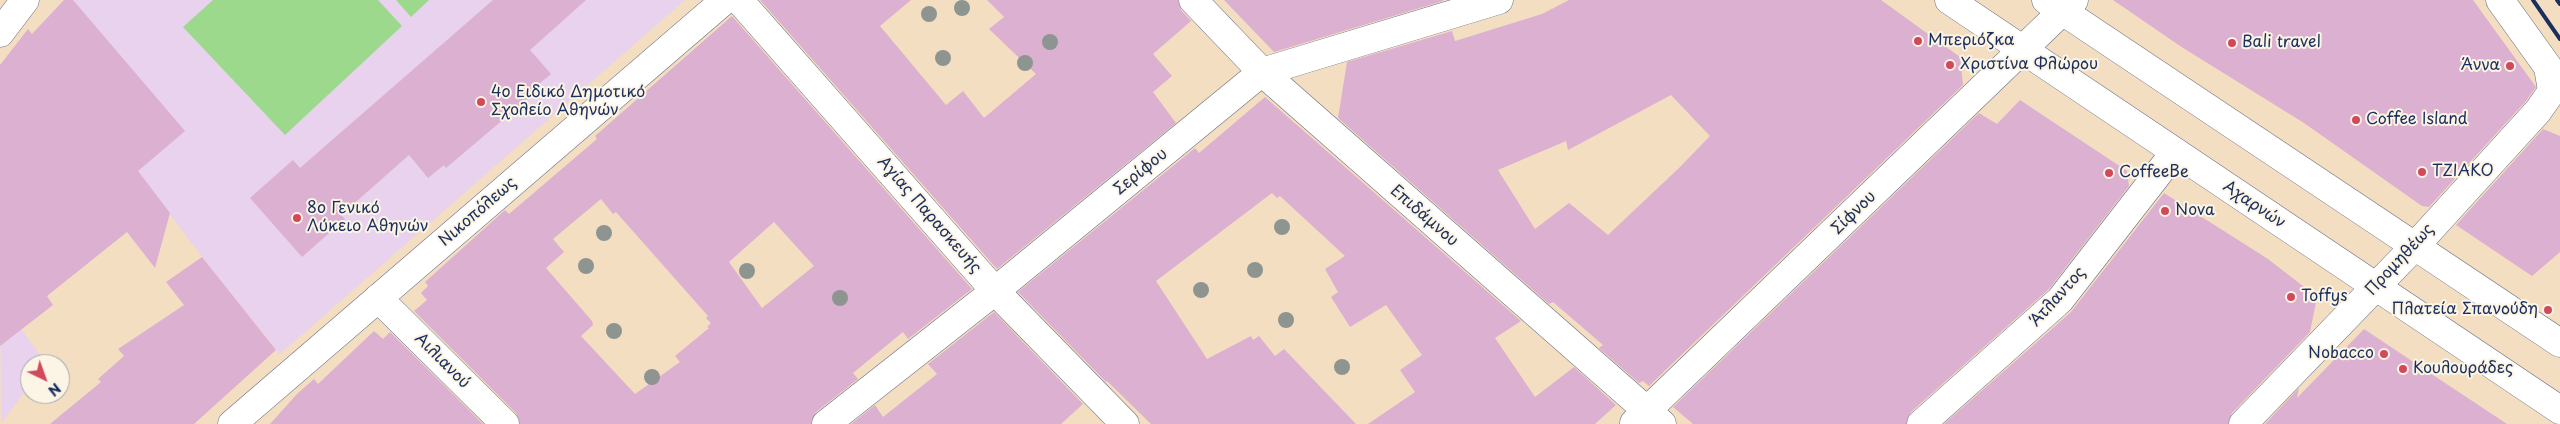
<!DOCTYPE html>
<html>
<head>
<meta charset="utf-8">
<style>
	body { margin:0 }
	#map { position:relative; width:2560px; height:424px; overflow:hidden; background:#f4dec1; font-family:"Playpen Sans",sans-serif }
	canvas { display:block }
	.north { position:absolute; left:20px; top:354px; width:50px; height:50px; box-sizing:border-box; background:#fcf5e5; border:1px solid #a2a6af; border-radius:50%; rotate:138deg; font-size:14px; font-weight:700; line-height:20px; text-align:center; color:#1b2f5e }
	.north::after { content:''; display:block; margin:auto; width:18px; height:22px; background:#d1495b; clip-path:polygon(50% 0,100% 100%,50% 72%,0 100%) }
</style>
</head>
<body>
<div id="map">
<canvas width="2560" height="424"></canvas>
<div class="north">N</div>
</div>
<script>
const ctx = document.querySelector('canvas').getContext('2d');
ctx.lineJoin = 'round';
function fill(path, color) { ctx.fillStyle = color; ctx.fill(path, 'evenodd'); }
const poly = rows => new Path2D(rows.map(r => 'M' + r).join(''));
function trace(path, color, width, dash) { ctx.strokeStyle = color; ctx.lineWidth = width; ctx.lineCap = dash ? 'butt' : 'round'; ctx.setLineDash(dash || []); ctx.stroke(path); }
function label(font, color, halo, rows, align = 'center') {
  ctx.font = font + ' "Playpen Sans",sans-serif'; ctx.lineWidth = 4; ctx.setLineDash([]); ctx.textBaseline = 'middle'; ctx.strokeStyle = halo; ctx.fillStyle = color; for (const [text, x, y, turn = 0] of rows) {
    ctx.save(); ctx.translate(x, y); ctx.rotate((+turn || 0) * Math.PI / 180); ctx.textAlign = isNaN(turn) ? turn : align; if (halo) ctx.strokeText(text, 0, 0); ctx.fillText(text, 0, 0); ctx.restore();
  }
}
fill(poly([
	[64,0,685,0,280,354,220,280,32,34],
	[0,300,46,363,30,364,30,384,1,424]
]), '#e8d2ee');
fill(poly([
	[213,0,378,0,402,26,285,135,183,27],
	[396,0,429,0,411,17]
]), '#9cd98d');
fill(poly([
	[64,0,73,0,185,131,138,171,170,213,155,268,127,232,47,296,53,305,0,346,0,65,28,29,32,34],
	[493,0,586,0,530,50,551,74,535,87,538,90,446,168,444,165,428,178,409,155,341,215,345,219,302,257,250,198,293,160,300,168],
	[760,0,911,0,880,26,946,105,963,91,984,118,1036,74,989,29,1004,17,987,0,1178,0,1181,10,1191,21,1153,54,1172,76,1153,92,1176,123,997,269],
	[1224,0,1443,0,1443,1,1274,52],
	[1569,0,1881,0,1960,57,1963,85,1649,386,1643,381,1639,383,1599,348,1603,345,1553,302,1549,304,1338,118,1347,62,1452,31,1455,41,1542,14],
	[1671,95,1710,136,1680,167,1608,235,1569,203,1535,229,1498,170,1566,141,1568,150],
	[2113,0,2473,0,2536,87,2526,101,2429,207,2422,206,2304,123,2180,46],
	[732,16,972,289,908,339,903,332,853,373,858,379,816,412,811,424,520,424,516,413,414,311,427,300,421,293,428,286,425,282,505,210,509,214,597,139,595,136],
	[601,199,613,214,616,212,708,316,706,318,711,323,707,327,709,328,675,356,680,362,635,394,581,336,593,325,592,321,546,268,564,252,553,239],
	[774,222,814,266,762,308,729,262],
	[1265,97,1521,321,1495,338,1535,397,1574,367,1616,405,1595,424,1368,424,1415,392,1400,370,1422,355,1386,305,1350,327,1331,297,1338,292,1325,269,1345,256,1280,196,1277,198,1272,193,1156,281,1207,359,1251,336,1253,340,1259,336,1275,356,1284,349,1356,424,1151,424,1107,381,1106,382,1018,292,1195,148,1199,153],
	[2020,100,2127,171,2129,186,2049,289,1911,412,1906,424,1693,424,1673,407,1979,113,1997,124],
	[2543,129,2560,136,2560,252,2532,276,2456,225],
	[2164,193,2268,259,2317,297,2310,332,2232,413,2228,424,1944,424,2071,312],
	[202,257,276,350,194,424,50,424,101,382,98,379,124,356,118,349,184,305,166,282],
	[994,312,1083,404,1061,424,851,424,875,405,883,417,937,374,928,364],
	[2364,329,2427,371,2507,424,2265,424,2299,388,2297,398],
	[374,331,383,339,390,332,483,424,270,424,297,394,314,379,318,384]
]), '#dbb0d1');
const minor = poly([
	[739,0,995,291,1125,424],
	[1193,0,1262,72,1662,424],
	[0,33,25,0],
	[378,298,505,424],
	[1634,423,2074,0],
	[232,424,725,0],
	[826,424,995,291,1262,72,1499,0],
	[1921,424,2060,300,2175,152],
	[2243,424,2416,245,2538,111,2552,91,2548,67,2500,0]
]);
const major = poly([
	[1949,0,2560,410],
	[2046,0,2560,343]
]);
trace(minor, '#676c81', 29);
trace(major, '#676c81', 29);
trace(minor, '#fff', 28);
trace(major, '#fff', 28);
trace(poly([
	[2533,0,2560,39],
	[2557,0,2560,4]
]), '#1b2f5e', 4);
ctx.fillStyle = '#8e9591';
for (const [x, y] of [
	[962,8],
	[929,14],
	[1050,42],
	[943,58],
	[1025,63],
	[1282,227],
	[604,233],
	[586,266],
	[1255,270],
	[747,271],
	[1201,290],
	[840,298],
	[1286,320],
	[614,331],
	[1342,367],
	[652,377]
]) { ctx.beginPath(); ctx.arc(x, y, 8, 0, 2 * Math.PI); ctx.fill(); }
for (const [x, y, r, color] of [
	[1918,41,5,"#d1495b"],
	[2232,43,5,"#d1495b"],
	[1950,65,5,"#d1495b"],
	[2510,66,5,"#d1495b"],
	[481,102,5,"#d1495b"],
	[2356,120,5,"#d1495b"],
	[2422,172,5,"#d1495b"],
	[2109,173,5,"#d1495b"],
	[2165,211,5,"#d1495b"],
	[297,218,5,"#d1495b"],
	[2291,297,5,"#d1495b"],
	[2548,310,5,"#d1495b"],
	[2384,354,5,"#d1495b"],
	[2403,369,5,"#d1495b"]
]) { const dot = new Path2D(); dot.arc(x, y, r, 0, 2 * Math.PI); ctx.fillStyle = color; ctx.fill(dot); trace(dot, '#fcf5e5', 2); }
label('16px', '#1b2f5e', '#fcf5e5', [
	["Μπεριόζκα",1928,41],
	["Bali travel",2242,43],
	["Χριστίνα Φλώρου",1960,65],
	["Άννα",2500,66,"right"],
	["4ο Ειδικό Δημοτικό",491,93],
	["Σχολείο Αθηνών",491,111],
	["Coffee Island",2366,120],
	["ΤΖΙΑΚΟ",2432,172],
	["CoffeeBe",2119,173],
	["8ο Γενικό",307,209],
	["Λύκειο Αθηνών",307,227],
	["Nova",2175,211],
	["Toffys",2301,297],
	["Πλατεία Σπανούδη",2538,310,"right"],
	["Nobacco",2374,354,"right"],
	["Κουλουράδες",2413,369]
], 'left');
label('16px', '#1b2f5e', '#fcf5e5', [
	["Σερίφου",1141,172,-39],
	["Αχαρνών",2254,205,34],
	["Νικοπόλεως",478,212,-41],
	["Σίφνου",1854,213,-44],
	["Αγίας Παρασκευής",929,215,49],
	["Επιδάμνου",1424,216,41],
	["Προμηθέως",2400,260,-47],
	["Άτλαντος",2058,297,-48],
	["Αιλιανού",442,361,45]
]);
</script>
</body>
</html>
